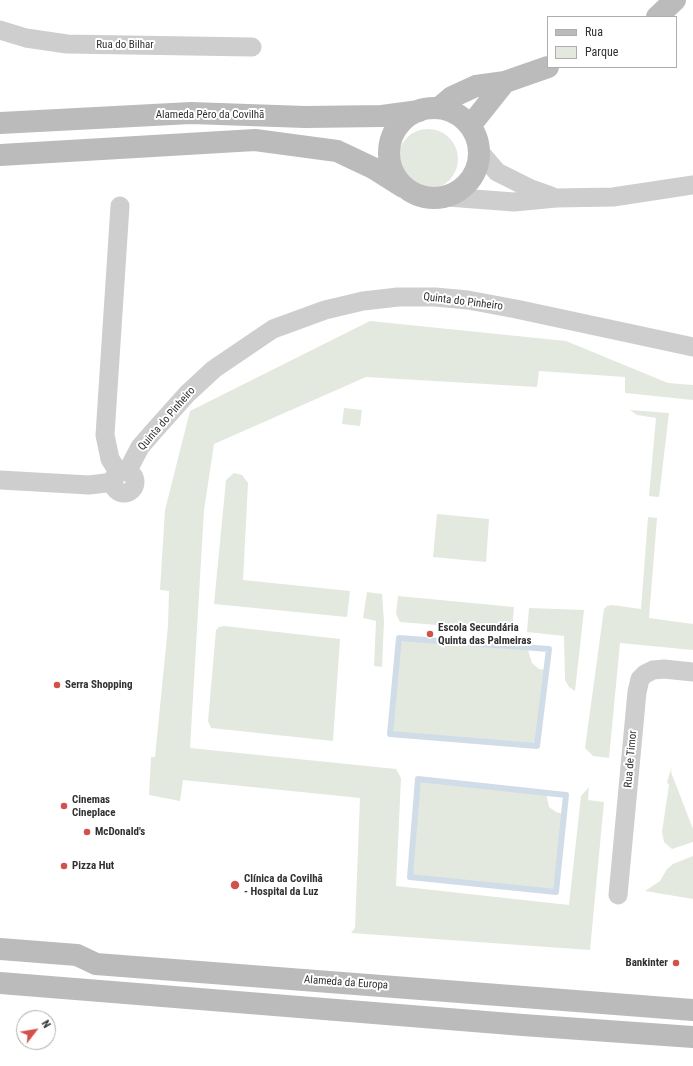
<!DOCTYPE html>
<html>
<head>
<meta charset="utf-8">
<style>
	body { margin:0 }
	#map { position:relative; width:693px; height:1066px; overflow:hidden; background:#fff; font-family:"Roboto Condensed",sans-serif }
	canvas { display:block }
	.legend { position:absolute; left:547px; top:16px; width:130px; height:52px; box-sizing:border-box; background:#fff; border:1px solid #adadad; margin:0; padding:5px 7px; list-style:none; font-size:12px; color:#313131 }
	.legend li { display:flex; align-items:center; gap:8px; height:20px }
	.legend b { width:20px; border:1px solid #adadad }
	.north { position:absolute; left:16px; top:1010px; width:40px; height:40px; box-sizing:border-box; background:#fff; border:1px solid #adadad; border-radius:50%; rotate:59deg; font-size:11px; font-weight:700; line-height:16px; text-align:center; color:#313131 }
	.north::after { content:''; display:block; margin:auto; width:14px; height:18px; background:#d2514a; clip-path:polygon(50% 0,100% 100%,50% 72%,0 100%) }
</style>
</head>
<body>
<div id="map">
<canvas width="693" height="1066"></canvas>
<ul class="legend">
<li><b style="height:5px;background:#bbb"></b>Rua</li>
<li><b style="height:11px;background:#e3e9df"></b>Parque</li>
</ul>
<div class="north">N</div>
</div>
<script>
const ctx = document.querySelector('canvas').getContext('2d');
ctx.lineJoin = 'round';
function fill(path, color) { ctx.fillStyle = color; ctx.fill(path, 'evenodd'); }
const poly = rows => new Path2D(rows.map(r => 'M' + r).join(''));
function trace(path, color, width, dash) { ctx.strokeStyle = color; ctx.lineWidth = width; ctx.lineCap = dash ? 'butt' : 'round'; ctx.setLineDash(dash || []); ctx.stroke(path); }
function label(font, color, halo, rows, align = 'center') {
  ctx.font = font + ' "Roboto Condensed",sans-serif'; ctx.lineWidth = 4; ctx.setLineDash([]); ctx.textBaseline = 'middle'; ctx.strokeStyle = halo; ctx.fillStyle = color; for (const [text, x, y, turn = 0] of rows) {
    ctx.save(); ctx.translate(x, y); ctx.rotate((+turn || 0) * Math.PI / 180); ctx.textAlign = isNaN(turn) ? turn : align; if (halo) ctx.strokeText(text, 0, 0); ctx.fillText(text, 0, 0); ctx.restore();
  }
}
fill(poly([
	'398 159a30 30 0 1 1 60 0a30 30 0 1 1-60 0Z',
	[370,321,566,341,668,383,693,385,693,400,625,393,625,377,539,371,537,387,366,377,214,444,204,510,190,748,396,769,401,778,396,886,569,905,581,796,589,787,588,800,604,802,590,950,351,933,355,928,360,798,183,780,180,801,149,795,151,757,155,757,168,626,169,591,160,590,165,510,190,411],
	[344,408,362,410,360,426,342,424],
	[630,410,669,413,659,497,649,496,656,418,637,415],
	[234,473,242,475,248,483,243,580,350,591,347,617,214,604,226,480],
	[437,514,489,519,486,562,433,557],
	[648,517,657,518,649,618,693,624,693,650,620,643,609,758,593,756,585,748,604,609,607,606,612,605,641,609],
	[367,592,382,594,384,621,382,667,374,666,376,621,363,618],
	[398,596,514,607,512,631,400,622,396,614],
	[529,608,584,610,575,691,569,687,565,680,564,636,527,632],
	[224,626,340,639,333,741,211,728,208,721,216,630,219,627],
	[399,638,527,647,532,663,539,669,546,670,537,746,390,734],
	[672,766,671,772,693,829,693,842,672,849,664,842,662,832,669,785,667,782],
	[418,779,546,792,549,807,556,812,563,814,556,892,410,877],
	[693,856,693,899,645,891,660,881,667,869,673,864]
]), '#e3e9df');
trace(poly([
	[399,638,549,649,537,746,390,734,399,638],
	[418,779,566,795,556,892,410,877,418,779]
]), '#d0dde9', 6);
trace(poly([
	[0,30,26,38,67,44,252,47],
	[479,151,497,172,531,189,551,196],
	[448,197,514,202,556,198,613,197,693,185],
	'113 482a11 11 0 1 1 22 0a11 11 0 1 1-22 0Z',
	[127,472,140,447,153,432,187,394,214,369,273,329,325,310,363,301,398,297,435,297,468,300,516,309,693,347],
	[119,473,110,459,105,435,120,206],
	[0,480,89,485,114,482],
	[618,895,637,692,640,679,645,674,653,670,664,669,693,672]
]), '#cecece', 19);
trace(poly([
	[657,17,675,0],
	[439,108,452,97,476,86,505,82,548,67],
	'389 153a45 45 0 1 1 90 0a45 45 0 1 1-90 0Z',
	[0,123,191,113,305,117,382,116,419,111],
	[470,126,505,82],
	[0,155,255,140,337,151,373,168,403,187],
	[0,949,77,955,96,964,693,1010],
	[0,983,523,1025,693,1037]
]), '#bbb', 22);
for (const [x, y, r, color] of [
	[430,634,4,"#d2514a"],
	[57,685,4,"#d2514a"],
	[64,806,4,"#d2514a"],
	[87,832,4,"#d2514a"],
	[64,866,4,"#d2514a"],
	[235,885,5,"#d2514a"],
	[676,963,4,"#d2514a"]
]) { const dot = new Path2D(); dot.arc(x, y, r, 0, 2 * Math.PI); ctx.fillStyle = color; ctx.fill(dot); trace(dot, '#fff', 1.5); }
label('11px', '#313131', '#fff', [
	["Rua do Bilhar",125,45],
	["Alameda Pêro da Covilhã",210,115],
	["Quinta do Pinheiro",463,302,7],
	["Quinta do Pinheiro",167,419,-49],
	["Rua de Timor",631,759,-85],
	["Alameda da Europa",346,983,4]
]);
label('bold 11px', '#313131', '#fff', [
	["Escola Secundária",438,628],
	["Quinta das Palmeiras",438,641],
	["Serra Shopping",65,685],
	["Cinemas",72,800],
	["Cineplace",72,813],
	["McDonald's",95,832],
	["Pizza Hut",72,866],
	["Clínica da Covilhã",244,879],
	["- Hospital da Luz",244,892],
	["Bankinter",668,963,"right"]
], 'left');
</script>
</body>
</html>
